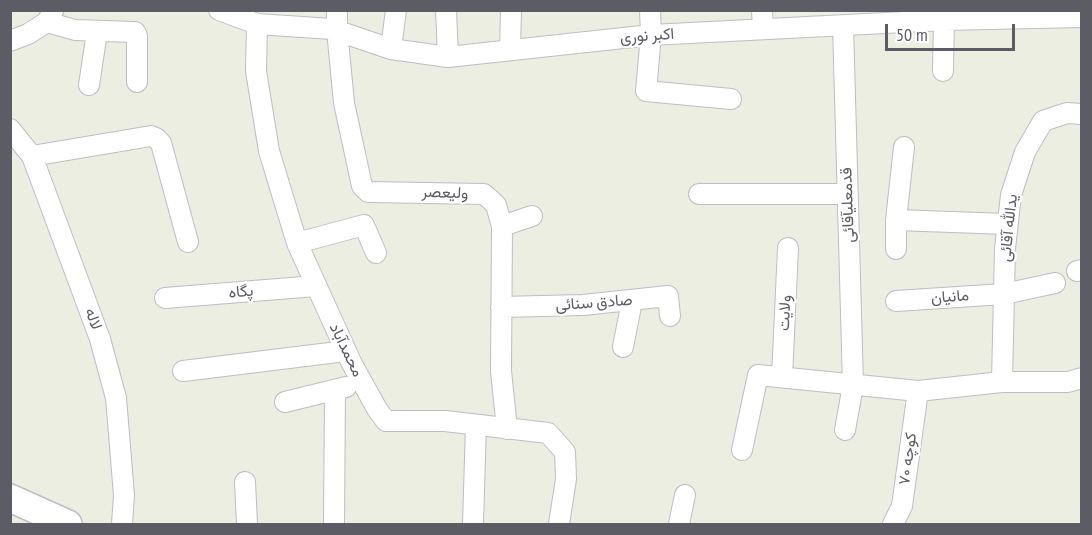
<!DOCTYPE html>
<html>
<head>
<meta charset="utf-8">
<style>
	body { margin:0 }
	#map { position:relative; width:1092px; height:535px; overflow:hidden; background:#edeee2; font-family:"PT Sans Narrow",sans-serif }
	canvas { display:block }
	.frame { position:absolute; inset:0; border:12px solid #5b5c64; pointer-events:none }
	.scale { position:absolute; left:885px; top:24px; width:130px; height:27px; box-sizing:border-box; border:3px solid #5b5c64; border-top:0; padding-left:8px; font-size:18px; line-height:21px; white-space:nowrap; color:#5b5c64; -webkit-text-stroke:4px #fff; paint-order:stroke }
</style>
</head>
<body>
<div id="map">
<canvas width="1092" height="535"></canvas>
<div class="frame"></div>
<div class="scale">50 m</div>
</div>
<script>
const ctx = document.querySelector('canvas').getContext('2d');
ctx.lineJoin = 'round';
const poly = rows => new Path2D(rows.map(r => 'M' + r).join(''));
function trace(path, color, width, dash) { ctx.strokeStyle = color; ctx.lineWidth = width; ctx.lineCap = dash ? 'butt' : 'round'; ctx.setLineDash(dash || []); ctx.stroke(path); }
function label(font, color, halo, rows, align = 'center') {
  ctx.font = font + ' "PT Sans Narrow",Vazirmatn,sans-serif'; ctx.lineWidth = 4.5; ctx.setLineDash([]); ctx.textBaseline = 'middle'; ctx.strokeStyle = halo; ctx.fillStyle = color; for (const [text, x, y, turn = 0] of rows) {
    ctx.save(); ctx.translate(x, y); ctx.rotate((+turn || 0) * Math.PI / 180); ctx.textAlign = isNaN(turn) ? turn : align; if (halo) ctx.strokeText(text, 0, 0); ctx.fillText(text, 0, 0); ctx.restore();
  }
}
const minor = poly([
	[219,10,257,24,332,29,391,49,448,57,651,35,944,20,1082,17],
	[337,10,337,30,344,103,362,186,368,192,484,194,496,205,502,226,501,371,507,429],
	[446,10,448,57],
	[650,10,651,35,646,91,731,99],
	[762,10,763,29],
	[47,22,75,30,135,32,137,36,137,82],
	[257,24,256,71,269,151,297,243,351,362,377,409,386,421,445,421,548,433,565,452,566,479,559,524],
	[843,25,853,385,845,430],
	[10,41,28,34,47,22,53,11],
	[391,49,396,10],
	[510,50,511,10],
	[943,71,944,20],
	[89,85,97,32],
	[10,129,32,156,100,339,116,398,124,495,122,524],
	[32,156,151,136,156,138,161,143,188,242],
	[699,194,847,194],
	[896,220,1007,224],
	[502,226,532,216],
	[297,243,364,225,376,253],
	[896,249,896,220,904,147],
	[1077,271,1082,270],
	[165,298,316,286],
	[896,301,1004,294,1055,283],
	[501,307,583,305,668,296,670,316],
	[623,347,632,301],
	[183,371,346,351],
	[782,377,788,248],
	[1002,382,1005,249,1011,195,1025,152,1043,121,1067,113,1082,114],
	[285,402,346,387],
	[742,450,758,375,918,391,1002,382,1068,382,1082,378],
	[245,482,247,524],
	[334,524,335,390],
	[473,524,476,425],
	[679,524,685,495],
	[893,524,902,506,918,391]
]);
const secondary = poly([
	[10,498,68,524]
]);
trace(minor, '#bdbdc4', 22);
trace(secondary, '#bdbec6', 30);
trace(minor, '#fff', 20);
trace(secondary, '#fff', 27);
label('16px', '#5b5c64', '#fff', [
	["اکبر نوری",647,36,-4],
	["ولیعصر",445,193,2],
	["قدمعلیآقائی",848,205,-92],
	["یدالله آقائی",1009,228,-84],
	["پگاه",241,292,-5],
	["مانیان",950,297,-4],
	["صادق سنائی",594,303,-4],
	["ولایت",785,313,-87],
	["لاله",93,319,70],
	["محمدآباد",346,350,64],
	["کوچه ۷۰",908,459,-82]
]);
</script>
</body>
</html>
